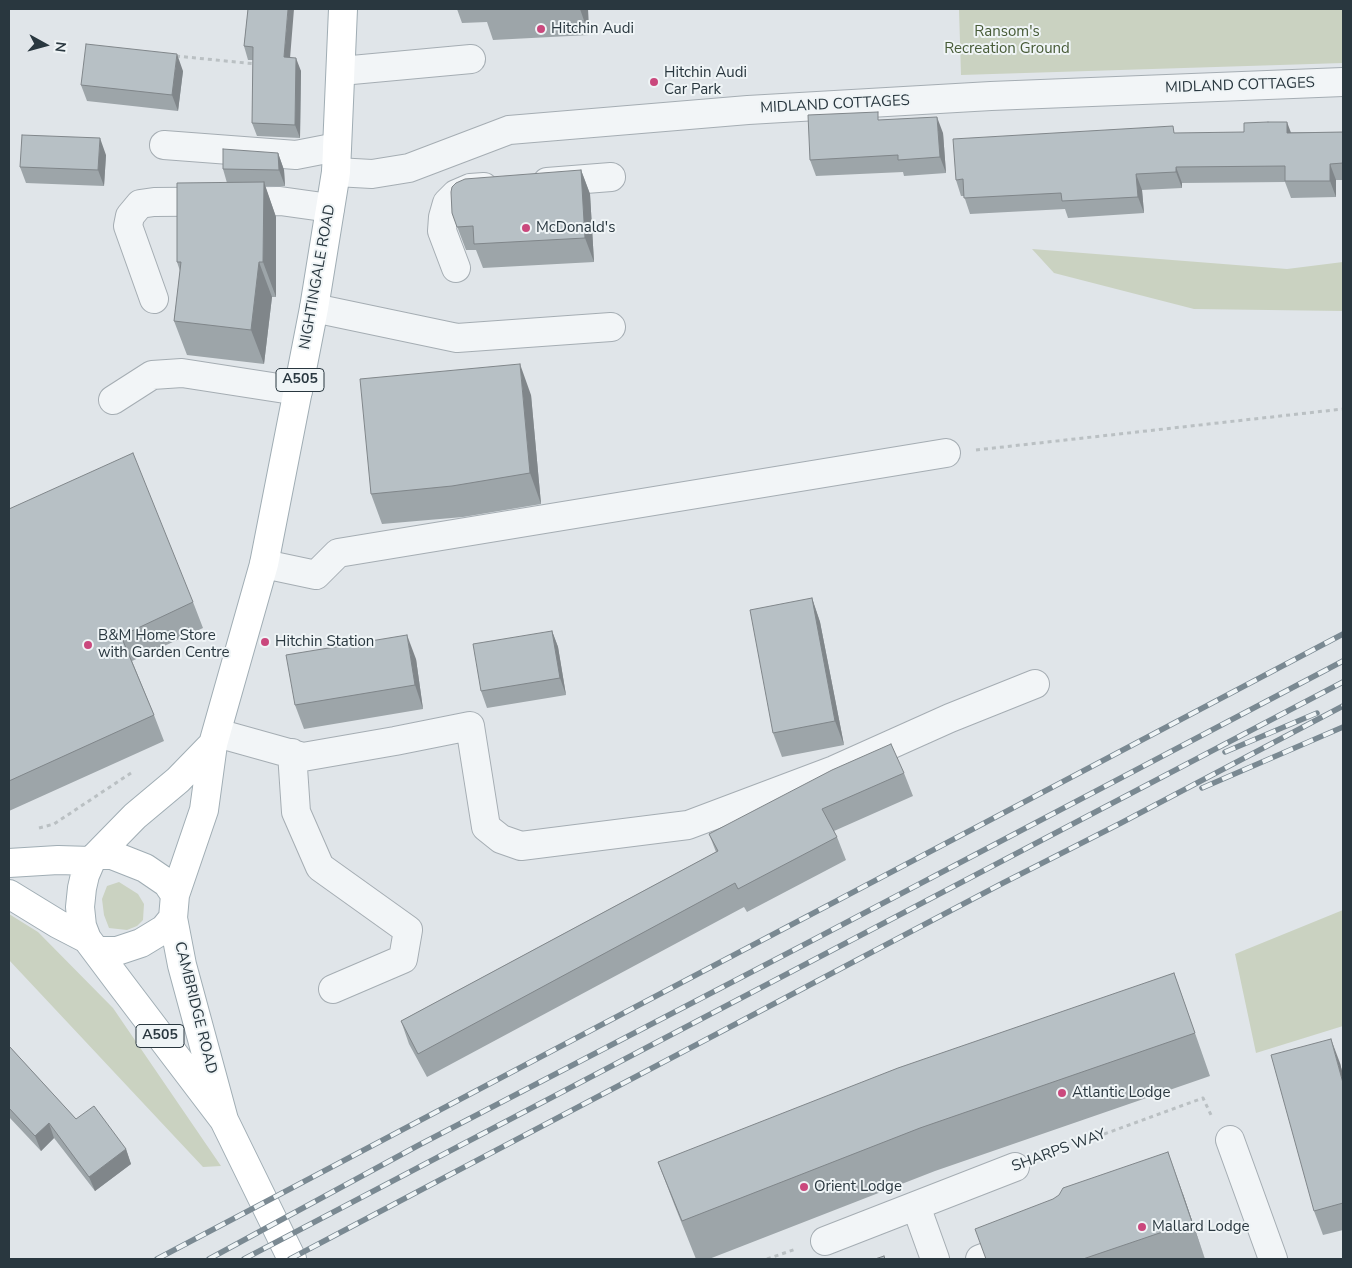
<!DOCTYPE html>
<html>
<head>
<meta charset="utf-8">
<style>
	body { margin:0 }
	#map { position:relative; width:1352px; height:1268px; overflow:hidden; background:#e0e5e9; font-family:"Nunito Sans",sans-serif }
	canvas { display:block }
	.frame { position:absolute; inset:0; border:10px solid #29373f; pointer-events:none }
	.north { position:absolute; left:20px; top:20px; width:50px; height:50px; -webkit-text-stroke:4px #eff4f6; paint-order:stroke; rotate:97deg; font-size:14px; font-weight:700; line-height:20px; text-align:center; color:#29373f }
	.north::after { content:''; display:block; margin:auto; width:18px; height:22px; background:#29373f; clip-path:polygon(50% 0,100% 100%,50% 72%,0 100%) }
</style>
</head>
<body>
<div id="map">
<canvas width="1352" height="1268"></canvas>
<div class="frame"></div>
<div class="north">N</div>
</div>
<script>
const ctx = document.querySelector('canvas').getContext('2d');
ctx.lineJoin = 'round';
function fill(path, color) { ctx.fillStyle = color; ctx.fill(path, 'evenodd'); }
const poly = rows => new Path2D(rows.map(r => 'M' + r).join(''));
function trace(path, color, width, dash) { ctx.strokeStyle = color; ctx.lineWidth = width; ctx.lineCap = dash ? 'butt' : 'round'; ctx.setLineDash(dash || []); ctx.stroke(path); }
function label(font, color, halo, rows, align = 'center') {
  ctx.font = font + ' "Nunito Sans",sans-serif'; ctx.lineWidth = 4; ctx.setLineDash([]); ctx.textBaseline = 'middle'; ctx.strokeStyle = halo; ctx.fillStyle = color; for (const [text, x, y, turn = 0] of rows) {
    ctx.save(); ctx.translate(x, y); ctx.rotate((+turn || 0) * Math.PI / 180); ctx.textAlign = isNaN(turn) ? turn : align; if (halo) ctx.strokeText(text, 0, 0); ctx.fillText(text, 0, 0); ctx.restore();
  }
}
fill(poly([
	[959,9,1343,9,1343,63,961,75],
	[1032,249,1287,269,1343,262,1343,311,1194,309,1054,273],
	[119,882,138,894,144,904,143,920,137,926,127,930,109,928,104,915,102,899,107,886],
	[1343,910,1343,1026,1256,1053,1235,954],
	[9,914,38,932,113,1008,221,1166,203,1167,9,960]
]), '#cad2c1');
const minor = poly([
	[341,71,471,59],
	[164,145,296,155,337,147],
	[336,172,372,174,409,168,509,130,748,110,991,96,1343,82],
	[547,182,611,177],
	[456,268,442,231,443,217,447,203,456,194,470,188,484,187],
	[154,299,128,226,130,216,140,204,154,202,280,201,330,208],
	[314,308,457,338,611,327],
	[113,400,152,375,182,373,298,391],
	[264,564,316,575,338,553,946,453],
	[217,733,303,757,395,741,470,726,486,827,501,839,521,846,688,825,834,770,950,718,1035,684],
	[292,753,296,812,320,867,408,930,403,959,333,989],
	[1230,1140,1273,1259],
	[916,1206,935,1259],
	[825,1241,1015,1167],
	[980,1259,1020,1244]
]);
const major = poly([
	[213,744,178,780,135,816,91,861,85,875,82,888,80,907,82,926,87,939,120,983,224,1120,292,1259],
	[98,855,112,855,145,868,167,883,175,895],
	[9,863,58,860,91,861],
	[9,894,58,924,87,939],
	[98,951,117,951,141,943,164,929,173,918],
	[224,1120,182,965,173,918,175,895,204,810,213,744,264,564,314,308,336,172,343,9]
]);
trace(minor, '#a5adb3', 30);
trace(major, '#a0adb4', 30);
trace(poly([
	[176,56,256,64],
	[976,450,1343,409],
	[39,828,54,824,131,773],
	[1044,1156,1203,1098,1211,1115],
	[767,1259,796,1249]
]), '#bac0c3', 3, [4, 4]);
trace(minor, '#f2f5f7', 28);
trace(major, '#fff', 28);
const rail = poly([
	[1225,752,1317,713],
	[1202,788,1343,727],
	[157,1259,1343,634],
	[209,1259,419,1145,813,940,1343,661],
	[244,1259,1343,682],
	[290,1259,1003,883,1121,823,1343,706]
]);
trace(rail, '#7a8992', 5.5);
trace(rail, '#eff4f6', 4, [11]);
fill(poly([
	[248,9,301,71,300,138,257,136,252,123,253,60,248,60,244,46],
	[457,9,588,9,589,35,493,40,487,22,462,23],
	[183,71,178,111,87,101,81,85],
	[881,120,943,133,946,173,904,176,903,172,816,176,810,160],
	[1343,132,1343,180,1336,180,1336,197,1291,198,1285,182,1182,183,1182,188,1142,190,1144,213,1068,218,1065,209,970,214,964,196,961,196,956,180,1176,133],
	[278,153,284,170,285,186,265,186,276,217,276,297,272,297,264,364,187,355,174,321,180,271,177,262,227,183,223,169],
	[106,155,104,186,26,183,20,167],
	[581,170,590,194,594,262,483,268,476,250,466,250,452,213],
	[531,395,541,504,463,517,382,524,371,494],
	[9,509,193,602,203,628,132,661,154,715,164,741,9,811],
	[812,598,820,622,844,745,782,757,773,733],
	[552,631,558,647,566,695,487,708,481,691],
	[416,659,423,709,304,729,295,705],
	[904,773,913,796,834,831,837,837,846,860,747,912,744,907,427,1077,409,1044,401,1021,716,852,709,834],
	[1174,973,1210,1076,935,1171,709,1259,696,1259,674,1204,658,1162],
	[9,1046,76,1119,126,1149,131,1164,95,1191,54,1138,41,1151,9,1117],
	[1340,1063,1343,1075,1343,1230,1323,1235,1314,1211],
	[1183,1194,1205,1259,986,1259]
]), '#9da5a9');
fill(poly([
	[288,9,294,9,289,71,284,57],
	[580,9,588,9,589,35],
	[177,54,183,71,178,111,172,95],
	[296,58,301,71,300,138,295,125],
	[937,117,943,133,946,173,940,157],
	[1287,122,1293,138,1287,133],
	[100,138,106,155,104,186,98,170],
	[278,153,284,170,285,186,279,170],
	[1330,164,1336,180,1336,197,1330,181],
	[1176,167,1182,183,1182,188,1176,172],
	[581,170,590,194,594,262,585,238],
	[1136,174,1142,190,1144,213,1138,197],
	[264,182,276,217,276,297,263,262],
	[259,262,272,297,264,364,251,330],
	[520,364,531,395,541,504,530,473],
	[812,598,820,622,844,745,835,721],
	[552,631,558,647,566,695,560,678],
	[407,635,416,659,423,709,415,685],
	[1331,1039,1340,1063,1343,1075,1343,1083],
	[49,1123,54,1138,41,1151,35,1136],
	[126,1149,131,1164,95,1191,89,1177],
	[1168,1152,1183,1194,1205,1259,1192,1222]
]), '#80868a');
const building = poly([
	[248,9,288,9,284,57,296,58,295,125,252,123,253,47,244,46,248,9],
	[86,44,177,54,172,95,81,85,86,44],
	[878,112,878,120,937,117,940,157,898,160,898,155,810,160,808,115,878,112],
	[1268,122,1287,122,1287,133,1343,132,1343,163,1330,164,1330,181,1285,181,1285,166,1176,167,1176,172,1136,174,1138,197,1062,201,1061,193,964,198,963,179,956,180,953,139,1173,126,1174,133,1244,132,1244,123,1268,122],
	[22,135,100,138,98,170,20,167,22,135],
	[223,149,278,153,279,170,223,169,223,149],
	[581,170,585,238,474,244,473,226,457,227,452,213,451,192,452,187,456,183,465,179,581,170],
	[264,182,263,262,259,262,251,330,174,321,181,262,177,262,177,183,264,182],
	[520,364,530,473,452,486,371,494,360,379,520,364],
	[133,453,193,602,121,636,154,715,9,781,9,509,133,453],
	[812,598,835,721,773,733,750,610,812,598],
	[552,631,560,678,481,691,473,644,552,631],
	[407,635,415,685,295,705,286,655,407,635],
	[891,744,904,773,822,809,837,837,738,889,735,883,418,1054,401,1021,718,851,709,834,832,770,891,744],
	[1174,973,1195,1033,920,1128,682,1221,658,1162,898,1068,1174,973],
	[1331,1039,1343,1083,1343,1203,1314,1211,1271,1055,1331,1039],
	[9,1046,76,1119,94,1106,126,1149,89,1177,49,1123,35,1136,9,1108,9,1046],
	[1168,1152,1192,1222,1083,1259,986,1259,975,1229,1053,1199,1059,1195,1063,1188,1168,1152],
	[884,1256,885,1259,875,1259,884,1256]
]);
fill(building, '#b7c0c5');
trace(building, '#80868a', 1);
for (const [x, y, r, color] of [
	[541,29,5,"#ca487d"],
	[654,82,5,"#ca487d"],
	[526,228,5,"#ca487d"],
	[265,642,5,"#ca487d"],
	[88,645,5,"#ca487d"],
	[1062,1093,5,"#ca487d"],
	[804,1187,5,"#ca487d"],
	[1142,1227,5,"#ca487d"]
]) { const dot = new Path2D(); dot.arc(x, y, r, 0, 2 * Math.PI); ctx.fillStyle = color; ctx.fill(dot); trace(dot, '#eff4f6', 2); }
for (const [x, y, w] of [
	[300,380,48],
	[160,1036,48]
]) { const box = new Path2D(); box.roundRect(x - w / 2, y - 11.5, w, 23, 4); ctx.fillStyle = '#eff4f6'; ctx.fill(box); trace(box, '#29373f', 1); }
label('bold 14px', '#29373f', null, [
	["A505",300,380],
	["A505",160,1036]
]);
label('15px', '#29373f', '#eff4f6', [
	["Hitchin Audi",551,29],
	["Hitchin Audi",664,73],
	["Car Park",664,90],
	["McDonald's",536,228],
	["B&M Home Store",98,636],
	["with Garden Centre",98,653],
	["Hitchin Station",275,642],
	["Atlantic Lodge",1072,1093],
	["Orient Lodge",814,1187],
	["Mallard Lodge",1152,1227]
], 'left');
label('15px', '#475b37', '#eff4f6', [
	["Ransom's",1007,32],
	["Recreation Ground",1007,49]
]);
label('15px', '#29373f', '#eff4f6', [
	["MIDLAND COTTAGES",1240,86,-2],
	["MIDLAND COTTAGES",835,105,-3],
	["NIGHTINGALE ROAD",318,277,-80],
	["CAMBRIDGE ROAD",195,1008,76],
	["SHARPS WAY",1059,1151,-20]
]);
</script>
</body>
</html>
